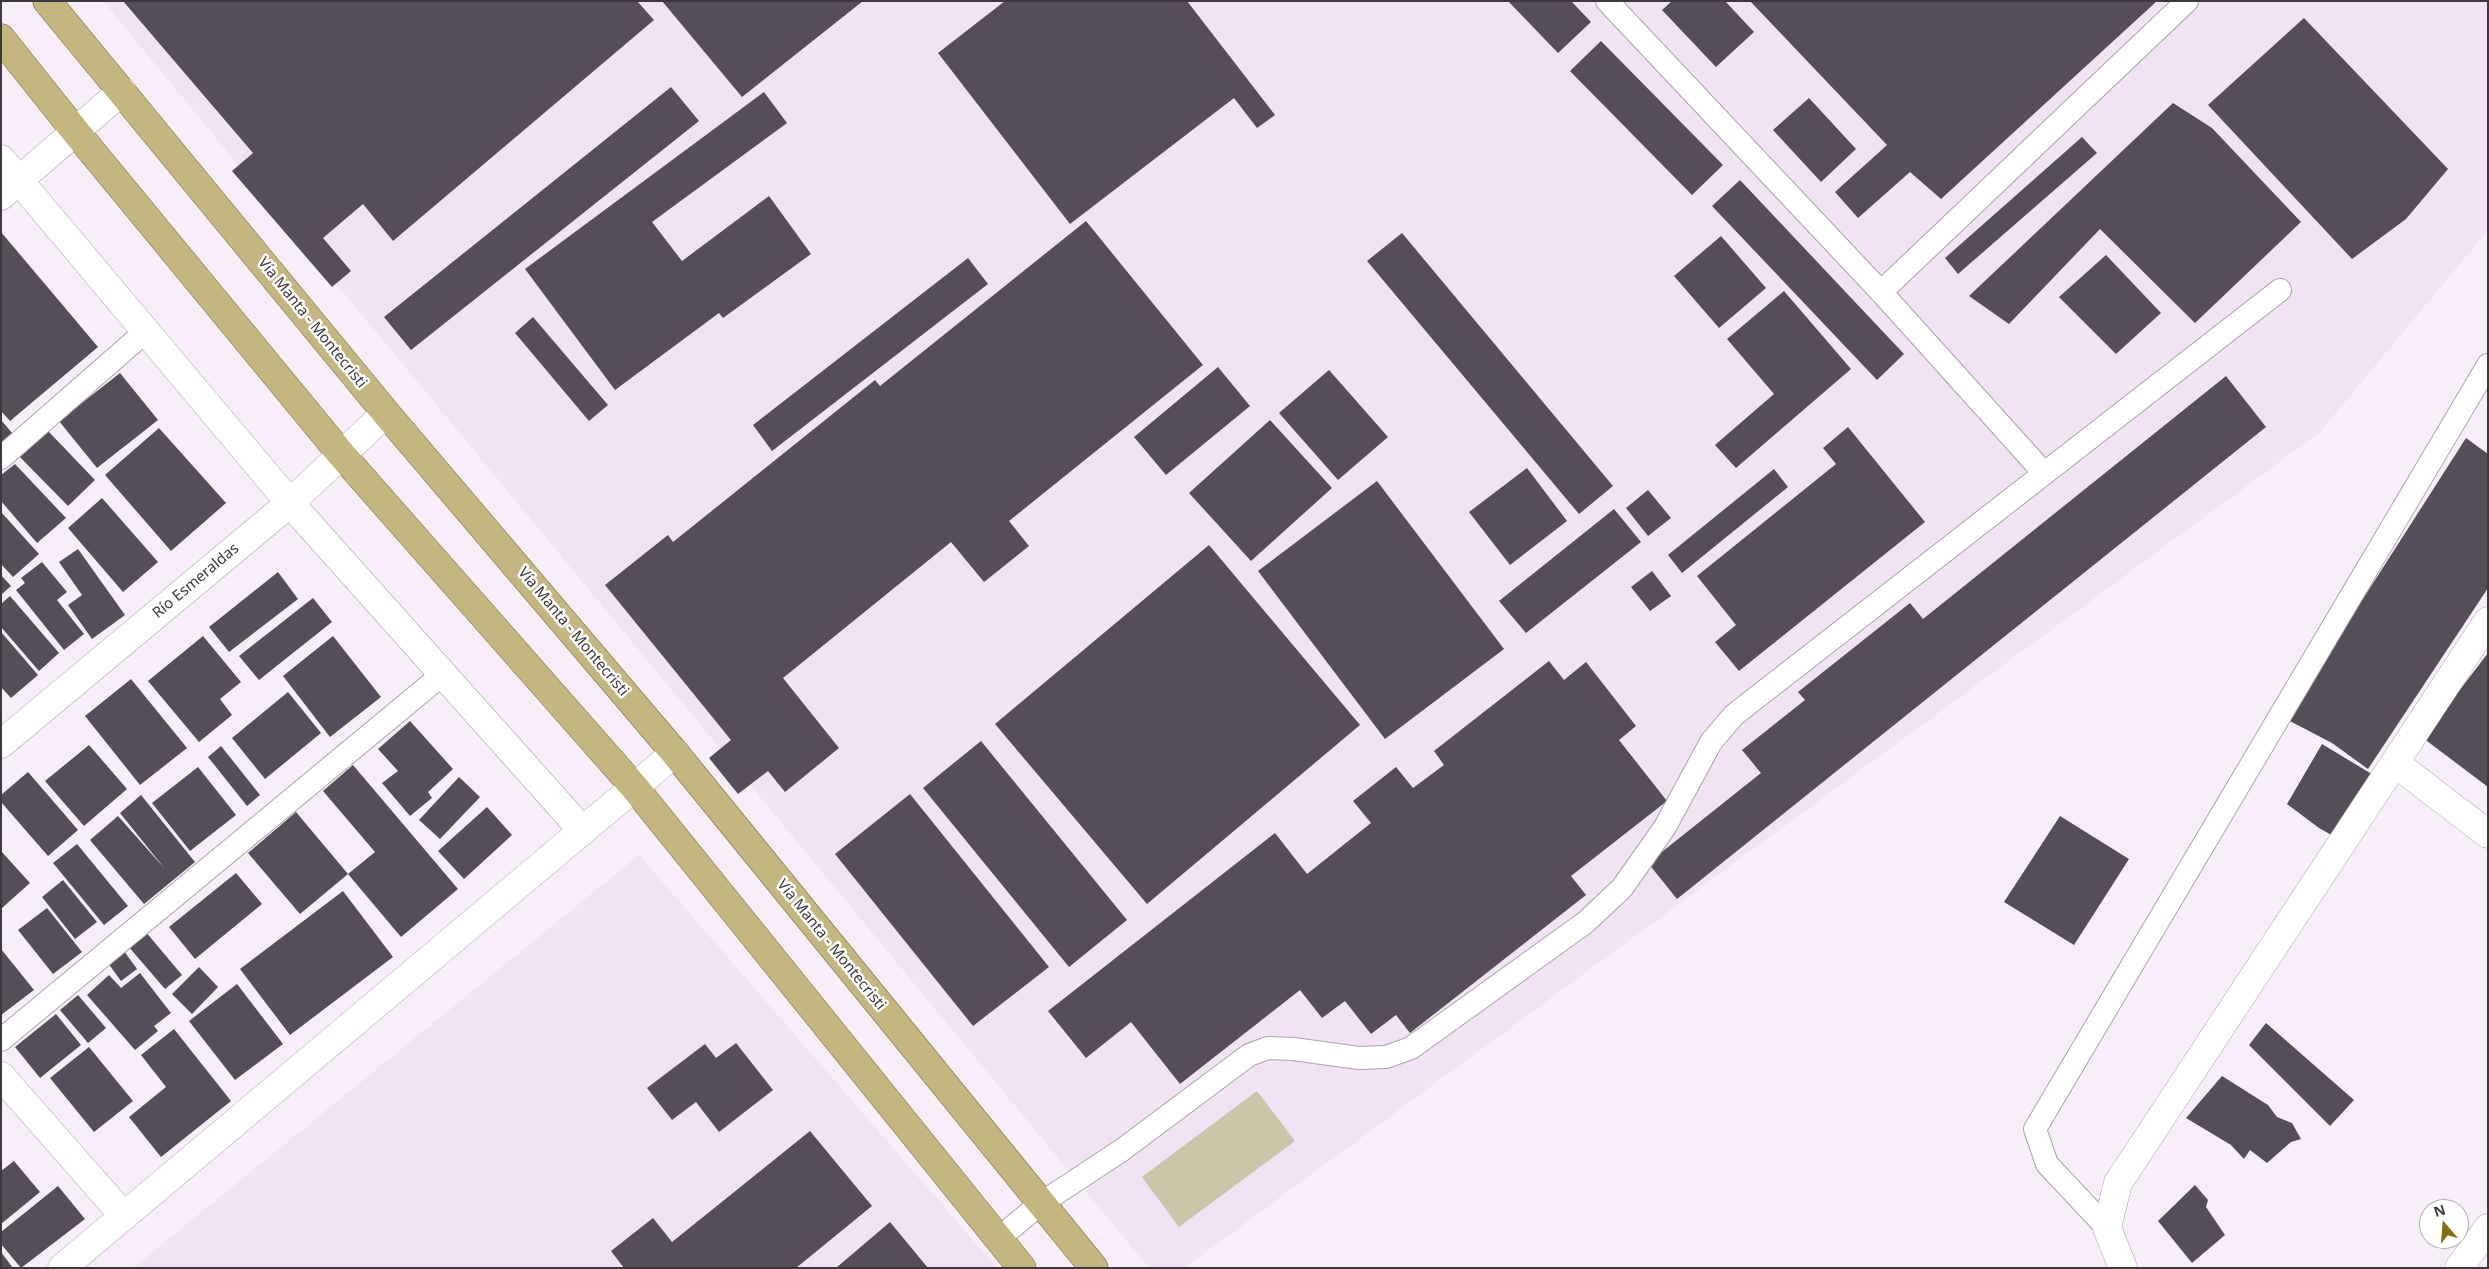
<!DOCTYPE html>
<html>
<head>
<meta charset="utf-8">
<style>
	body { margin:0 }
	#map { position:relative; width:2489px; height:1269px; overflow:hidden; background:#f7eefa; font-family:"Noto Sans",sans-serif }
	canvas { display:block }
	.frame { position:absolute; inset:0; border:2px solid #3c383d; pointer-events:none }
	.north { position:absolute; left:2419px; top:1199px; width:50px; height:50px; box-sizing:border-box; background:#fff; border:1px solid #b1afb1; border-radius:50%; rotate:342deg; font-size:14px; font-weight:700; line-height:20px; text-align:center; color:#3c383d }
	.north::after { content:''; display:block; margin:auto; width:18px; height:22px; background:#846f0e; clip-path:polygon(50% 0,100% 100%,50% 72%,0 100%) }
</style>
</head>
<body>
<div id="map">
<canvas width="2489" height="1269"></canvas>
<div class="frame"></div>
<div class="north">N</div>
</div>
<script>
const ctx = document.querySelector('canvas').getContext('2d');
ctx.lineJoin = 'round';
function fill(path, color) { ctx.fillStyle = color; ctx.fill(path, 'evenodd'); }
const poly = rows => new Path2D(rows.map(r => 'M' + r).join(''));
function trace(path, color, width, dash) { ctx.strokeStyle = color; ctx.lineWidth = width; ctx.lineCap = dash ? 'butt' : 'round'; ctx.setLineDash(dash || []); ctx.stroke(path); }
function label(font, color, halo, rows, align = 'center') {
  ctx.font = font + ' "Noto Sans",sans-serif'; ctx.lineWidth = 5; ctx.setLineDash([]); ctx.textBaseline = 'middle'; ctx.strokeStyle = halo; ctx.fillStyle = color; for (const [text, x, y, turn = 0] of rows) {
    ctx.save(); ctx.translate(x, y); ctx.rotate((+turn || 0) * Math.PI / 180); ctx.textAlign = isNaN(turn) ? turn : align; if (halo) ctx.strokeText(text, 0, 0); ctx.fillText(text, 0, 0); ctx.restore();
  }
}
fill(poly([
	[103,1,2488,1,2488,230,2320,432,1184,1268,1149,1268],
	[639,855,997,1268,133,1268]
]), '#f1e2f4');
fill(poly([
	[1257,1091,1295,1141,1179,1227,1142,1177]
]), '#cac4a9');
fill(poly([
	[123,1,637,1,654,20,393,241,363,204,323,238,351,271,332,287,232,171,253,153],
	[662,1,863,1,742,97],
	[1005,1,1187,1,1275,115,1257,128,1234,98,1070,224,938,53],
	[1508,1,1571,1,1591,22,1558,53],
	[1672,1,1725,1,1754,32,1716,67,1662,10],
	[1750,1,2157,1,1941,199,1910,172,1858,218,1835,192,1887,145],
	[2304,18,2448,169,2406,219,2352,259,2208,105],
	[1601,41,1723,165,1692,195,1570,71],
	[671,87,699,121,411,350,384,317],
	[764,92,787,123,652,222,682,261,769,196,811,254,723,318,719,313,615,390,525,269],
	[1809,98,1856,149,1821,182,1773,130],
	[2173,103,2212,128,2301,222,2195,323,2100,229,2009,324,1969,296],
	[2082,137,2097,153,1958,274,1945,258],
	[1740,180,1904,354,1877,380,1712,206],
	[1086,221,1203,365,1009,521,1029,546,984,582,951,542,783,678,839,748,785,792,768,771,738,794,709,758,731,740,605,585,668,535,673,542,875,380,880,386],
	[1,232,98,347,10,421,1,411],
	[1402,233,1613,486,1579,514,1367,261],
	[1721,236,1766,288,1719,328,1674,276],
	[2106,255,2161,313,2116,354,2059,297],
	[968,258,988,284,772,451,753,425],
	[1784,291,1851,369,1736,468,1715,445,1774,394,1727,339],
	[533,317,608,405,589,421,515,333],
	[1218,367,1250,406,1166,475,1134,437],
	[1329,370,1388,437,1338,480,1279,413],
	[120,373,158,420,97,468,59,421],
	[2226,376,2266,427,1677,899,1648,863,1761,773,1742,750,1805,700,1798,692,1910,603,1923,619],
	[1,420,13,434,1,444],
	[1270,420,1332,488,1251,561,1189,493],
	[1848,427,1925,522,1739,671,1715,642,1736,625,1697,576,1836,464,1823,448],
	[159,428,226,503,171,551,105,475],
	[48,431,95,480,68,506,20,457],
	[2466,438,2488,454,2488,588,2368,769,2332,743,2286,719],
	[15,464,66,518,37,543,1,501,1,475],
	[1527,468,1567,521,1510,565,1469,512],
	[1774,469,1788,487,1682,573,1668,555],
	[1377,481,1504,649,1385,739,1258,571],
	[1648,490,1671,518,1648,536,1626,508],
	[102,498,158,562,123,592,68,528],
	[1614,509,1641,542,1526,633,1499,601],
	[1,512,39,554,13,577,1,564],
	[1209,545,1360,725,1147,904,995,724],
	[78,549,125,615,92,639,68,605,82,595,59,562],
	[42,562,67,592,57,600,84,634,64,650,16,590,25,583,21,578],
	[1652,571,1671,596,1650,611,1631,587],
	[278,572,298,599,229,652,209,627],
	[1,575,11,586,1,595],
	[10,596,59,653,39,671,1,627,1,604],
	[313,598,332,622,259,680,239,656],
	[1,632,38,675,11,698,1,687],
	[203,636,241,682,220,699,232,715,199,742,148,681],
	[333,636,381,697,330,737,283,676],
	[2488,653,2488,787,2423,738],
	[1549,661,1564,680,1586,662,1636,726,1619,740,1667,801,1571,876,1586,895,1410,1033,1396,1015,1371,1034,1345,1001,1322,1018,1300,990,1180,1084,1131,1022,1086,1058,1048,1011,1275,833,1307,874,1371,823,1353,801,1396,767,1413,788,1444,765,1434,751],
	[131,679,187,748,140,785,85,716],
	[288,692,321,733,265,779,232,738],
	[410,721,453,769,428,792,432,798,410,816,382,783,398,771,378,749],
	[981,741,1127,920,1069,967,923,788],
	[2322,744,2375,776,2335,837,2319,828,2287,804],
	[89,745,127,789,84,826,45,781],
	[221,746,260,795,247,806,208,757],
	[353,765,458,889,401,937,348,874,375,852,323,791],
	[198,767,236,815,190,851,152,803],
	[28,772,78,830,48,856,1,802,1,795],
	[459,777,480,797,440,839,419,820],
	[910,794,1049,967,973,1026,835,854],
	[141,795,195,862,144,904,90,840,118,816,165,869,120,813],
	[487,807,512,835,464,879,438,851],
	[296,812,348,874,300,914,248,853],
	[2060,816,2129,859,2074,945,2004,902],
	[77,844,128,906,104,925,53,863],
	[1,851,30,883,2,908,1,906],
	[236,873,262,904,195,959,169,927],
	[63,880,97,922,75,939,42,897],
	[343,891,393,957,290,1035,240,969],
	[47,908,82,952,53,974,18,930],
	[145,931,182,975,165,989,128,946],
	[1,949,34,990,1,1015],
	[124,951,137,969,121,981,108,963],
	[199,967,218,987,192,1014,172,994],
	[140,973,171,1013,154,1026,158,1031,135,1050,87,995,109,975,121,988],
	[237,984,283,1044,235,1080,189,1021],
	[78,995,106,1028,88,1043,60,1010],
	[56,1014,81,1045,40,1078,15,1047],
	[2266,1023,2354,1100,2330,1126,2249,1045],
	[174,1029,231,1101,161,1157,129,1117,166,1087,141,1055],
	[736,1043,773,1090,719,1132,696,1102,672,1120,647,1088,705,1044,716,1058],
	[89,1047,133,1101,94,1132,50,1078],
	[2222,1076,2268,1105,2277,1117,2292,1123,2301,1139,2291,1142,2267,1163,2250,1150,2244,1159,2231,1145,2186,1118],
	[810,1131,872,1206,796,1268,624,1268,611,1251,653,1218,672,1242],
	[14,1161,40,1192,1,1224,1,1171],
	[2195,1185,2208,1200,2206,1207,2225,1235,2192,1263,2158,1221],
	[58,1186,85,1219,21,1268,1,1244,1,1232],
	[890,1222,928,1268,836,1268],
	[1,1252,13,1268,1,1268]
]), '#554d57');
const service = poly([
	[1607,1,1881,292,2044,473],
	[1881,292,2187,1],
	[1,458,145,332],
	[1,1040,443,674],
	[2107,1228,2047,1164,2035,1129,2488,365],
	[998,1239,1040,1204,1122,1150,1249,1055,1268,1048,1293,1049,1359,1058,1386,1057,1411,1048,1586,922,1622,888,1665,827,1711,742,1734,715,2280,290]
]);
const minor = poly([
	[1,159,290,503,583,831],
	[1,196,122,91],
	[1,744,290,503,386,413],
	[2395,763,2488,834],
	[1,1076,124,1216],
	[2123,1268,2107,1228,2118,1183,2488,621],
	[2459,1268,2488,1228]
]);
const tertiary = poly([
	[62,1268,675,753]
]);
const primary = poly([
	[47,1,386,413,675,753,1094,1268],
	[1,38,75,131,341,454,635,788,1022,1268]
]);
trace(service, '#aca3ae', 24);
trace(minor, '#aca3ae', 29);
trace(tertiary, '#aca3ae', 29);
trace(primary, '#7b6b30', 29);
trace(service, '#fff', 22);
trace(minor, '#fff', 28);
trace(tertiary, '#fff', 28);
trace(primary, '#c4b67f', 28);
label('15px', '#3c383d', '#fff', [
	["Vía Manta - Montecristi",312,323,51],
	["Río Esmeraldas",196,581,-40],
	["Vía Manta - Montecristi",573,632,50],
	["Vía Manta - Montecristi",831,945,51]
]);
</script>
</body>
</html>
